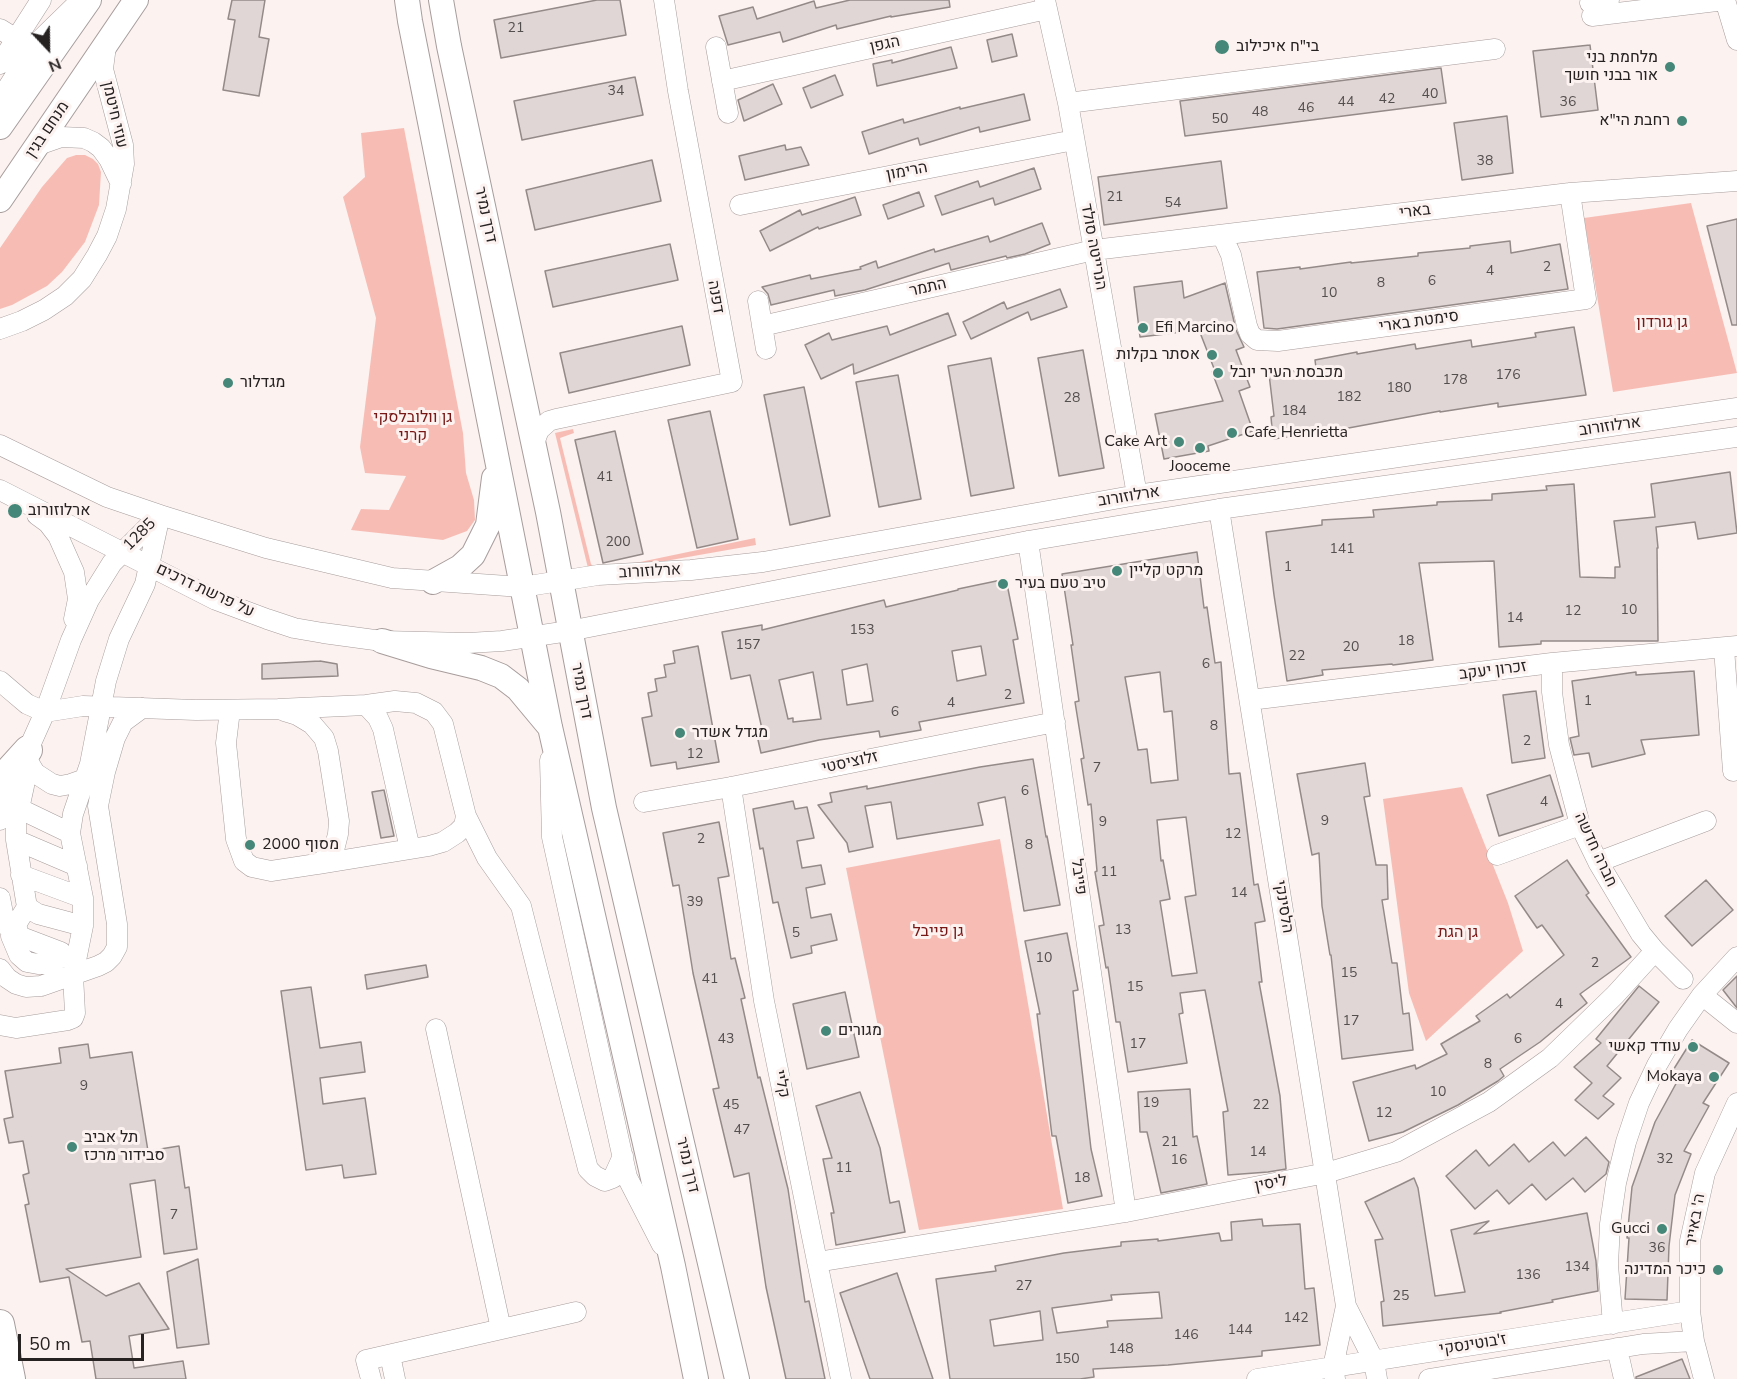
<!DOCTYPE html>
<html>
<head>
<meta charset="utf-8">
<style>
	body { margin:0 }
	#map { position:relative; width:1737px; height:1379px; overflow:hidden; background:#fcf2f0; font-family:"Nunito Sans",sans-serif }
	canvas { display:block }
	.north { position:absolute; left:18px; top:18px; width:60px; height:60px; -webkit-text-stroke:4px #fcf2f0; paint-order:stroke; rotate:158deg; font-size:16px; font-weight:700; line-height:24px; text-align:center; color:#262222 }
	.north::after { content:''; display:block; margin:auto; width:21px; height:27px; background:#262222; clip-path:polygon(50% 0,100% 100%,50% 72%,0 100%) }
	.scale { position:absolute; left:18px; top:1334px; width:126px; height:27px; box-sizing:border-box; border:3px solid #262222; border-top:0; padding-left:8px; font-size:18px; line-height:21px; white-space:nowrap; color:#262222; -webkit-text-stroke:4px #fcf2f0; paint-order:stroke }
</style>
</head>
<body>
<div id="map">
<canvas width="1737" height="1379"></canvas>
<div class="north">N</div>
<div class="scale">50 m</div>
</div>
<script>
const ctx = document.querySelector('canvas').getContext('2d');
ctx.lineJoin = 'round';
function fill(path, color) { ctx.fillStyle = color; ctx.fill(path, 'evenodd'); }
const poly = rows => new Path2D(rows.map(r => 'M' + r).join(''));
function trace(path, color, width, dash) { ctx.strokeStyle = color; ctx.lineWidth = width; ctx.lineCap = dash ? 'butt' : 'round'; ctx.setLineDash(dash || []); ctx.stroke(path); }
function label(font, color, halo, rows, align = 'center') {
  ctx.font = font + ' "Nunito Sans",Heebo,sans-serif'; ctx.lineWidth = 6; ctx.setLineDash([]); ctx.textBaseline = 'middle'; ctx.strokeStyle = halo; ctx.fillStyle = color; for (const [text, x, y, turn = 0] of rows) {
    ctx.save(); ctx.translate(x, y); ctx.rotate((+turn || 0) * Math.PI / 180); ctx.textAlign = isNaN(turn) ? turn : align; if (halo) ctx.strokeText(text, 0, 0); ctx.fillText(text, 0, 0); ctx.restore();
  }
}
fill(poly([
	[404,128,463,433,466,473,474,500,475,520,467,531,443,540,351,530,361,509,389,510,406,476,365,473,360,447,376,318,343,197,365,177,361,133],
	[76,155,85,155,93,159,98,164,101,172,99,205,85,242,62,272,47,286,12,305,0,309,0,248,42,187,67,158],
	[1691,203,1737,373,1613,392,1584,218],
	[573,429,574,433,560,438,591,564,597,571,755,538,756,545,597,573,588,568,555,433],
	[1462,787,1508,903,1523,951,1426,1041,1409,993,1383,799],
	[1000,839,1063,1209,919,1230,846,868]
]), '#f7bdb5');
const building = poly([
	[232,0,265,0,259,37,269,39,259,96,223,90,235,20,228,19,232,0],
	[597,0,620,0,626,35,501,58,494,20,597,0],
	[850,0,949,0,950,7,891,17,891,16,837,29,836,25,783,42,780,32,728,45,719,16,753,7,757,19,814,1,816,8,850,0],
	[1012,34,1017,56,992,62,987,40,1012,34],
	[1590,45,1598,110,1541,117,1533,51,1590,45],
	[951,47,957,68,877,86,873,64,892,60,892,63,951,47],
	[1441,68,1446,103,1185,136,1180,101,1441,68],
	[835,75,843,95,811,108,803,88,835,75],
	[635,77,643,115,522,140,514,101,635,77],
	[773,84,782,104,744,121,738,100,773,84],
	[1024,94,1030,120,980,132,979,127,920,145,918,138,869,154,862,132,903,119,904,123,960,107,960,109,1024,94],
	[1507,116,1513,173,1462,180,1454,123,1507,116],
	[785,145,786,150,801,147,809,165,745,180,739,156,785,145],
	[652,160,661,201,535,230,526,190,652,160],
	[1221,161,1227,208,1104,225,1098,177,1221,161],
	[1034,168,1041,189,995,205,993,198,942,215,935,196,978,181,980,187,1034,168],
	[919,192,924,206,888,219,883,205,919,192],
	[855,197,861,215,819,229,818,227,770,251,760,231,800,210,802,215,855,197],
	[1737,219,1737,325,1732,325,1707,226,1737,219],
	[1042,223,1050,244,1025,254,1007,258,1006,256,951,270,949,263,865,290,835,296,834,290,771,305,768,294,762,287,810,275,811,279,861,269,860,267,876,261,878,268,934,249,935,252,988,236,990,242,1042,223],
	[1510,241,1511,253,1560,244,1568,289,1277,329,1264,328,1257,272,1300,267,1300,269,1351,262,1351,263,1418,256,1418,253,1470,248,1470,246,1510,241],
	[670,244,678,280,553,307,545,271,670,244],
	[1182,281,1184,298,1225,283,1236,330,1244,347,1236,350,1250,387,1239,391,1253,431,1208,446,1209,451,1164,459,1155,414,1223,401,1212,372,1215,371,1199,330,1140,337,1134,287,1182,281],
	[1060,289,1067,307,1031,320,1028,312,971,339,963,322,1004,302,1007,309,1060,289],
	[948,313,956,335,854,374,853,364,821,379,805,345,829,333,832,340,887,326,890,335,948,313],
	[682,326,690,365,569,393,560,353,682,326],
	[1574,327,1586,395,1498,407,1498,403,1440,412,1440,411,1327,432,1273,439,1271,417,1274,416,1269,374,1316,368,1315,360,1357,352,1357,354,1415,344,1416,349,1471,340,1472,347,1536,337,1535,333,1574,327],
	[1083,350,1104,468,1059,476,1038,358,1083,350],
	[991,358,1014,488,971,496,948,366,991,358],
	[898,375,921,499,879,507,856,382,898,375],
	[804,387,830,516,790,525,764,395,804,387],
	[710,411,738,539,697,548,668,420,710,411],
	[615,431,643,554,603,563,575,440,615,431],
	[1730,472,1737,533,1698,539,1695,522,1656,527,1658,548,1657,548,1658,641,1541,641,1541,644,1499,647,1494,561,1419,563,1433,660,1393,665,1392,664,1322,670,1323,675,1287,681,1274,595,1266,532,1322,525,1322,520,1374,517,1373,510,1437,505,1437,502,1492,500,1492,494,1547,490,1546,486,1574,484,1580,577,1615,578,1615,567,1620,567,1614,521,1655,517,1651,484,1730,472],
	[1197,552,1204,608,1207,607,1215,663,1221,662,1229,774,1240,773,1254,885,1258,884,1265,921,1255,923,1262,982,1259,982,1280,1096,1286,1169,1268,1172,1228,1175,1223,1112,1228,1111,1205,990,1180,993,1183,1013,1179,1014,1187,1063,1128,1072,1120,1022,1116,1022,1108,967,1106,968,1099,926,1104,925,1095,872,1097,871,1091,804,1088,805,1081,759,1084,758,1075,702,1079,701,1071,645,1073,645,1062,574,1197,552],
	[1160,672,1164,712,1172,711,1178,780,1151,783,1147,749,1138,750,1125,677,1160,672],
	[1186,817,1196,895,1185,897,1197,973,1172,976,1160,901,1170,899,1163,860,1161,861,1157,820,1186,817],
	[1006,579,1018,639,1013,640,1024,703,919,722,921,730,880,737,879,731,819,740,761,753,756,731,762,729,750,675,731,679,722,632,762,625,762,630,884,600,886,607,958,590,958,589,1006,579],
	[981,646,986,675,957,681,952,651,981,646],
	[867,664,873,701,847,705,842,670,867,664],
	[813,672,821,719,793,722,793,718,788,719,779,680,813,672],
	[698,646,719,762,677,769,676,762,651,766,642,718,652,716,648,693,657,691,655,679,666,677,664,665,675,663,673,651,698,646],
	[320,661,337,664,338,676,262,679,262,664,320,661],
	[1694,671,1699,735,1641,740,1645,754,1592,767,1589,753,1574,755,1570,738,1579,736,1572,681,1636,672,1636,675,1694,671],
	[1536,691,1545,758,1512,763,1503,695,1536,691],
	[1033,759,1046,837,1047,836,1060,905,1024,911,1005,797,978,803,983,825,897,839,891,802,865,806,873,847,849,852,847,843,818,805,832,802,830,793,867,786,867,789,980,767,1033,759],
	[1365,763,1370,796,1364,797,1376,865,1387,865,1388,899,1382,900,1392,963,1397,963,1403,1014,1409,1013,1413,1050,1342,1059,1331,955,1330,955,1322,906,1319,853,1312,855,1297,774,1365,763],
	[1550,775,1563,816,1499,836,1487,795,1550,775],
	[384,790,394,836,381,838,372,792,384,790],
	[793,801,795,809,807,807,814,838,797,841,802,868,821,865,825,884,806,888,811,918,831,914,837,940,811,946,812,953,791,958,778,902,773,903,763,848,760,849,753,809,793,801],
	[719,822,729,876,718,878,731,959,735,958,745,998,741,999,758,1078,760,1077,788,1189,805,1302,809,1301,825,1379,786,1379,766,1287,749,1173,734,1177,713,1089,719,1088,693,973,679,885,673,886,663,833,719,822],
	[1567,860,1589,893,1586,895,1631,957,1580,994,1587,1003,1540,1042,1500,1069,1504,1076,1498,1081,1458,1105,1403,1132,1369,1141,1353,1082,1415,1065,1416,1069,1447,1054,1441,1044,1480,1021,1476,1016,1507,994,1510,998,1564,955,1542,925,1537,928,1515,896,1567,860],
	[1706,880,1733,910,1692,946,1665,916,1706,880],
	[1067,933,1078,990,1073,991,1091,1149,1102,1196,1068,1203,1056,1136,1052,1136,1037,1014,1040,1014,1025,941,1067,933],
	[426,965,428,977,367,989,365,975,426,965],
	[1737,976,1737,1008,1723,990,1737,976],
	[1639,986,1659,1002,1607,1066,1621,1078,1603,1096,1614,1104,1598,1119,1575,1100,1592,1083,1574,1067,1601,1043,1596,1039,1639,986],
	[311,987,320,1048,361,1042,365,1072,320,1078,323,1104,365,1098,376,1174,344,1178,342,1165,306,1170,281,991,311,987],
	[845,992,859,1057,807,1069,793,1004,845,992],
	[1692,1040,1729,1063,1703,1103,1709,1106,1684,1151,1691,1154,1675,1195,1669,1246,1667,1300,1625,1299,1629,1238,1627,1238,1632,1187,1655,1122,1678,1080,1670,1075,1692,1040],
	[88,1044,90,1058,132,1052,148,1151,179,1146,185,1188,189,1187,197,1249,164,1254,155,1180,130,1184,141,1257,66,1269,106,1296,139,1283,169,1329,129,1336,134,1368,183,1361,186,1379,96,1379,90,1341,82,1342,69,1277,40,1282,25,1205,29,1204,23,1175,29,1173,23,1141,9,1143,4,1119,13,1117,5,1071,61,1063,59,1048,88,1044],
	[1190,1089,1193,1137,1197,1136,1207,1184,1161,1193,1147,1132,1140,1132,1138,1092,1190,1089],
	[860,1092,880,1148,890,1203,899,1201,905,1232,836,1245,831,1213,834,1213,823,1159,832,1158,816,1106,860,1092],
	[1586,1137,1609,1162,1606,1174,1585,1192,1573,1178,1546,1200,1532,1184,1509,1204,1497,1190,1475,1209,1446,1176,1476,1150,1489,1166,1514,1144,1529,1162,1553,1142,1565,1156,1586,1137],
	[1414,1178,1418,1188,1435,1296,1465,1292,1451,1230,1489,1221,1474,1234,1587,1213,1596,1261,1598,1291,1552,1300,1553,1302,1500,1312,1501,1313,1383,1326,1381,1302,1384,1301,1375,1240,1383,1239,1365,1202,1414,1178],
	[1262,1219,1263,1226,1300,1224,1305,1289,1314,1288,1320,1345,1262,1351,1262,1356,1168,1365,1093,1369,1094,1377,1080,1379,950,1379,936,1279,996,1271,995,1266,1064,1253,1121,1246,1121,1242,1158,1239,1158,1241,1219,1233,1221,1241,1232,1240,1231,1222,1262,1219],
	[1159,1292,1162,1318,1107,1321,1108,1327,1057,1333,1052,1308,1112,1300,1111,1295,1159,1292],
	[1040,1311,1043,1340,994,1346,990,1320,1040,1311],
	[198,1259,209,1344,177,1348,167,1272,198,1259],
	[897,1273,933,1379,870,1379,840,1293,897,1273],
	[1682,1359,1690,1379,1636,1379,1636,1377,1682,1359]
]);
fill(building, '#e0d6d5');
trace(building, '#948b89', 1.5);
const minor = poly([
	[1045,0,1068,103,1137,495],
	[1725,0,1737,40],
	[1590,3,1609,0],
	[1592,16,1725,0],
	[0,29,16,39],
	[716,47,728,113],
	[0,64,41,0],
	[722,81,1047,9],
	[0,100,34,46,77,4],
	[1068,103,1495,49],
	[38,145,61,137,84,138,93,142,101,148,109,159,121,184],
	[740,205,1074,140],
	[1222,235,1231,255,1247,326,1250,334,1257,340,1278,341,1586,299,1570,193],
	[758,301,766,349],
	[762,326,1094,250,1570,193,1737,181],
	[0,329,22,321,44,310,65,296,82,279,97,255,107,236,116,209,124,164,123,145,103,69,106,46],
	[534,443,539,430,549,421,556,419,732,382,678,91,664,0],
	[0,445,107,497,160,515,266,548,392,578,522,587,598,575,691,570,763,562,1137,495,1737,408],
	[0,490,216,600,267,619,294,628,323,633,382,641,468,643,502,641,569,631,1028,541,1219,509,1737,437],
	[1219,509,1346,1306,1374,1361,1377,1379],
	[37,515,48,523,58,536,74,572,78,599,74,619],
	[1028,541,1126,1212],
	[1724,648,1733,771],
	[1552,663,1552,692,1559,745,1580,825,1598,862,1641,934,1655,951,1683,979],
	[0,681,27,704,45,712,83,706,196,710,278,709,366,705,395,701,416,703,434,712,443,724,466,816,487,858,521,906,588,1169,595,1176,605,1181,613,1178,623,1156],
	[1250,700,1552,663,1737,646],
	[366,705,378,718,383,729,410,849],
	[230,710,226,743,236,839,244,861,252,867,271,871,317,864,329,856,335,846,338,834,339,821,328,751,324,738,312,724,297,715,284,711],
	[28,753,29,763,35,773,52,784,60,786,71,784,105,772,115,738,123,722,142,708],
	[27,759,24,786,16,823,16,840,27,907,38,914,83,926],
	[550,760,552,837,627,1177,662,1245],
	[731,787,764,1001,841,1379],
	[0,799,28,750,45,712,71,640,89,600,112,563,160,515],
	[644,802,731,787,1055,722],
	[18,808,70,833],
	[0,820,12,798,18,792],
	[16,840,77,866],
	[1497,855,1580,825],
	[1598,862,1706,821],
	[319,864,429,846,443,842,457,833,464,826,466,816],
	[21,875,83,898],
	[0,898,5,924,12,931],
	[16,924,19,936,61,952,60,958,45,964,38,964,27,962,19,955,11,936,12,931,27,907],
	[0,969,7,978,16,984,26,987,41,986,98,966,106,962,112,956,117,947,117,924,98,806,105,772],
	[1702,995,1737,1023],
	[0,1025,16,1028,68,1020,73,1018,75,1013,73,975,83,926,83,898,70,833,73,814,90,764,106,681,119,639,145,584,160,515],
	[436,1029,501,1329],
	[817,1262,1126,1212,1326,1173,1396,1152,1489,1102,1550,1058,1615,995,1655,951],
	[1613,1324,1608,1265,1610,1224,1616,1183,1626,1142,1639,1103,1657,1065,1678,1029,1702,995,1737,957],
	[1617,1348,1624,1379],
	[390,1355,395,1379],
	[371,1379,366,1360,576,1312],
	[1257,1379,1690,1311],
	[1335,1379,1333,1367,1346,1306],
	[1429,1379,1643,1344,1694,1341],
	[1704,1379,1694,1341,1690,1311,1690,1241,1705,1173,1737,1103]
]);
const major = poly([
	[407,0,410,21,550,727,673,1266,696,1379],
	[441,0,449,46,548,512,604,808,737,1379],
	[0,127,89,0],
	[0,200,136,0],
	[433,582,460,567,473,555,488,525,494,478],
	[382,641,431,656,481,668,501,676,518,689,548,725]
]);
const highway = poly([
	[0,781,28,750],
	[0,1324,11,1379]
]);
trace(minor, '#a79d9c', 21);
trace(major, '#a79d9c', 26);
trace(highway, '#a79d9c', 30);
trace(minor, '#fff', 20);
trace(major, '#fff', 24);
trace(highway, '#fff', 28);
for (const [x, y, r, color] of [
	[1222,47,8,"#458778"],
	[1670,67,6,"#458778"],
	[1682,121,6,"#458778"],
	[1143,328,6,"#458778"],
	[1212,355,6,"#458778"],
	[1218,373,6,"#458778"],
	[228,383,6,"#458778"],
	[1232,433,6,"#458778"],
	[1179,442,6,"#458778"],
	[1200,448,6,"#458778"],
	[15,511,8,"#458778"],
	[1117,571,6,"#458778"],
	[1003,584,6,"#458778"],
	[680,733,6,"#458778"],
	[250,845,6,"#458778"],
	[826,1031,6,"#458778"],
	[1693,1047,6,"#458778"],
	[1714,1077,6,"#458778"],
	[72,1147,6,"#458778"],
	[1662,1229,6,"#458778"],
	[1718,1270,6,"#458778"]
]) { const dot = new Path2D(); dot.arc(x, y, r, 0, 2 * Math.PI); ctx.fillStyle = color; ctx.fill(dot); trace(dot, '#fcf2f0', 2); }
label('14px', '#544f4f', null, [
	["21",516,29],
	["34",616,92],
	["40",1430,95],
	["42",1387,100],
	["44",1346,103],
	["36",1568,103],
	["46",1306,109],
	["48",1260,113],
	["50",1220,120],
	["38",1485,162],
	["21",1115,198],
	["54",1173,204],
	["2",1547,268],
	["4",1490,272],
	["6",1432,282],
	["8",1381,284],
	["10",1329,294],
	["176",1508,376],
	["178",1455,381],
	["180",1399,389],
	["182",1349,398],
	["28",1072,399],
	["184",1294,412],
	["41",605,478],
	["200",618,543],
	["141",1342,550],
	["1",1288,568],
	["10",1629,611],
	["12",1573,612],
	["14",1515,619],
	["153",862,631],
	["18",1406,642],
	["157",748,646],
	["20",1351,648],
	["22",1297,657],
	["6",1206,665],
	["2",1008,696],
	["1",1588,702],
	["4",951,704],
	["6",895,713],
	["8",1214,727],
	["2",1527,742],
	["12",695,755],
	["7",1097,769],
	["6",1025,792],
	["4",1544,803],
	["9",1325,822],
	["9",1103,823],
	["12",1233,835],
	["2",701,840],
	["8",1029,846],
	["11",1109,873],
	["14",1239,894],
	["39",695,903],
	["13",1123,931],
	["5",796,934],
	["10",1044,959],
	["2",1595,964],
	["15",1349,974],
	["41",710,980],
	["15",1135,988],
	["4",1559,1005],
	["17",1351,1022],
	["43",726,1040],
	["6",1518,1040],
	["17",1138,1045],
	["8",1488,1065],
	["9",84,1087],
	["10",1438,1093],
	["19",1151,1104],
	["45",731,1106],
	["22",1261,1106],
	["12",1384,1114],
	["47",742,1131],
	["21",1170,1143],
	["14",1258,1153],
	["32",1665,1160],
	["16",1179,1161],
	["11",844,1169],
	["18",1082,1179],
	["7",174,1216],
	["36",1657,1249],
	["134",1577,1268],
	["136",1528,1276],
	["27",1024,1287],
	["25",1401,1297],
	["142",1296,1319],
	["144",1240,1331],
	["146",1186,1336],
	["148",1121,1350],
	["150",1067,1360]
]);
label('16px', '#262222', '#fcf2f0', [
	["הגפן",885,45,-12],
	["עוזי חיטמן",114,115,77],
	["מנחם בגין",48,130,-56],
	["הרימון",907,172,-11],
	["בארי",1415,212,-7],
	["דרך נמיר",485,215,78],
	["הנרייטה סולד",1093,247,80],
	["התמר",928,288,-13],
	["דפנה",715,297,80],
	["סימטת בארי",1419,322,-8],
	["ארלוזורוב",1610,427,-8],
	["ארלוזורוב",1129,497,-9],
	["1285",140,535,-45],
	["ארלוזורוב",650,572,-3],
	["על פרשת דרכים",205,591,25],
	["זכרון יעקב",1493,671,-7],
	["דרך נמיר",581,691,79],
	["זלוציסטי",850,763,-12],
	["חברה חדשה",1595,850,65],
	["פייבל",1078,877,82],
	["הלסינקי",1283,907,81],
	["קליי",781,1084,79],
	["דרך נמיר",687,1165,77],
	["ליסין",1271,1184,-11],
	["ה' באייר",1696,1220,-80],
	["ז'בוטינסקי",1473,1345,-9]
]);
label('16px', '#262222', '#fcf2f0', [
	["בי\"ח איכילוב",1236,47],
	["מלחמת בני",1658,58,"right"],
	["אור בבני חושך",1658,76,"right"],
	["רחבת הי\"א",1670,121,"right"],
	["Efi Marcino",1155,328],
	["אסתר בקלות",1200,355,"right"],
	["מכבסת העיר יובל",1230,373],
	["מגדלור",240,383],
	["Cafe Henrietta",1244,433],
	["Cake Art",1167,442,"right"],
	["Jooceme",1200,467,"center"],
	["ארלוזורוב",28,511],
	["מרקט קליין",1129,571],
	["טיב טעם בעיר",1015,584],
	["מגדל אשדר",692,733],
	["מסוף 2000",262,845],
	["מגורים",838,1031],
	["עודד קאשי",1681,1047,"right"],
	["Mokaya",1702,1077,"right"],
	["תל אביב",84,1138],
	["סבידור מרכז",84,1156],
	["Gucci",1650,1229,"right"],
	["כיכר המדינה",1706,1270,"right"]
], 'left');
label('16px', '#771816', '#fcf2f0', [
	["גן גורדון",1662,323],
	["גן וולובלסקי",413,418],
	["קרני",413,436],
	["גן פייבל",938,932],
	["גן הגת",1458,933]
]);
</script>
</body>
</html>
